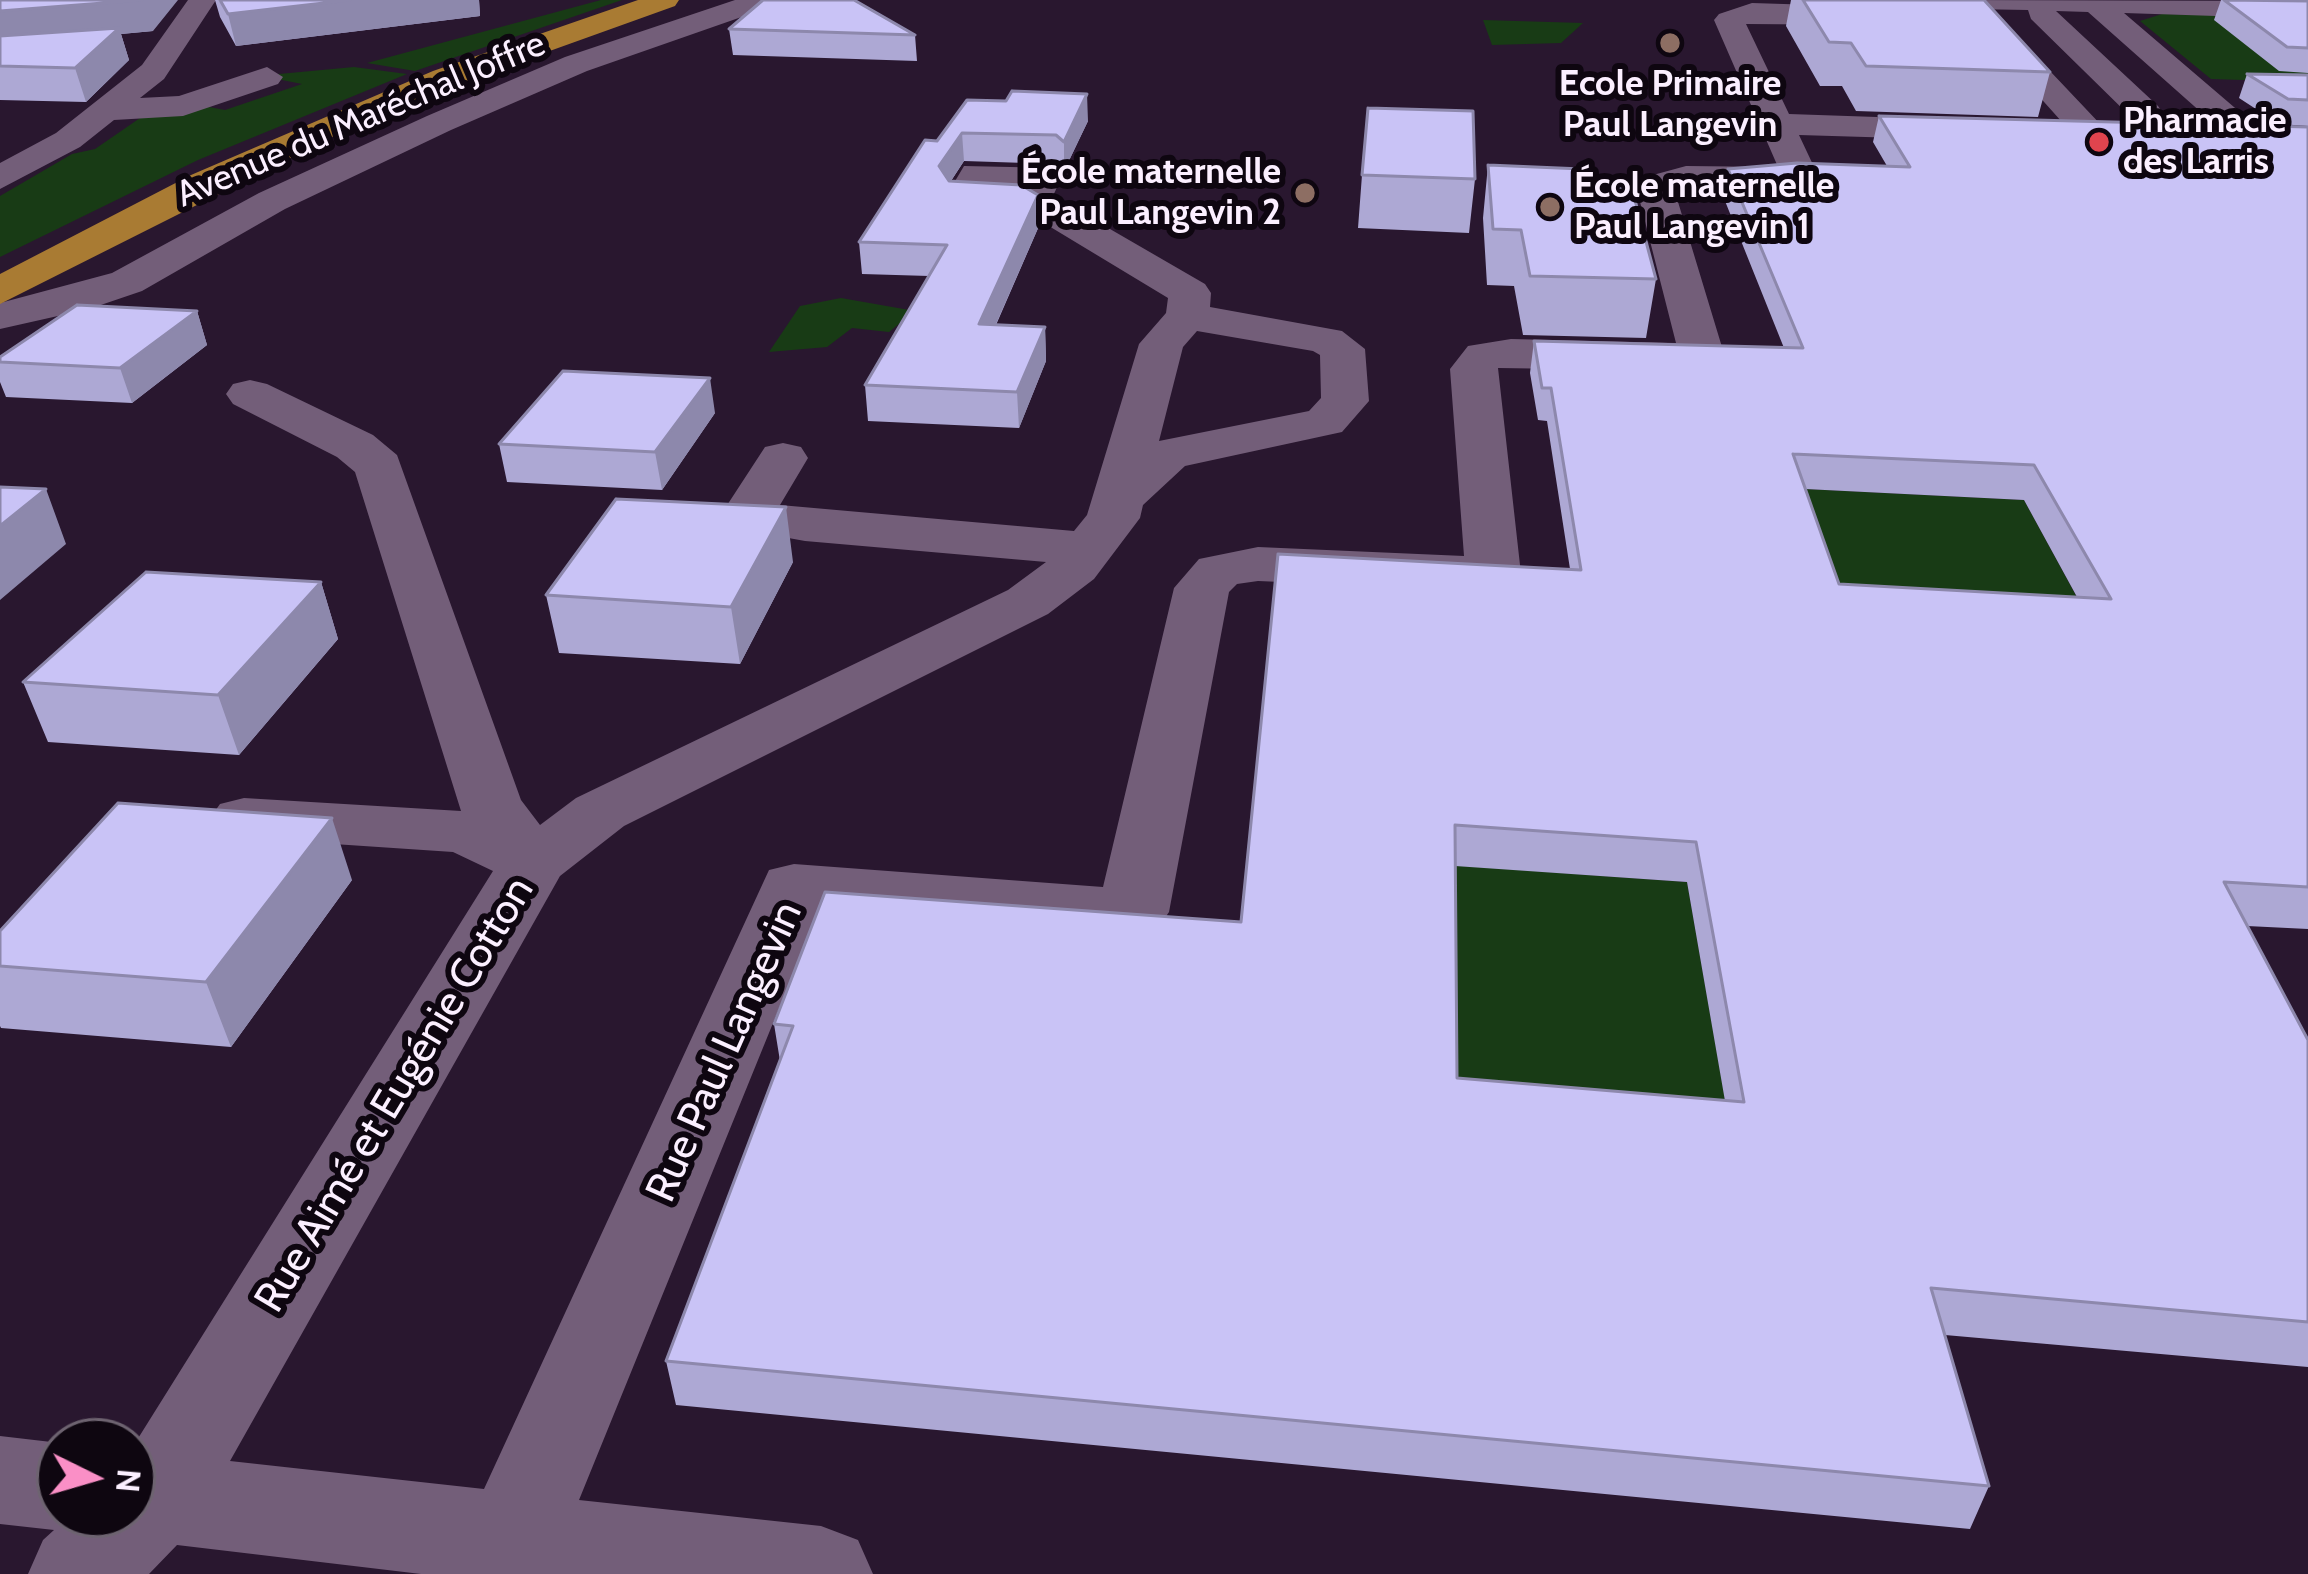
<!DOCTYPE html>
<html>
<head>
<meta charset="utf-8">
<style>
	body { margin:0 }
	#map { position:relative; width:2308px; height:1574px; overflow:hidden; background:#29172f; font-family:Cabin,sans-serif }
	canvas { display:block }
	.north { position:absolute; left:36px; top:1418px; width:120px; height:120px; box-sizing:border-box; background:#0e0610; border:3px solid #6d6370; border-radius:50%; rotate:95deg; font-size:33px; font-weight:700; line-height:48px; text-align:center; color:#fbefff }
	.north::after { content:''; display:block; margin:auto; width:42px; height:54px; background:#fa8fc6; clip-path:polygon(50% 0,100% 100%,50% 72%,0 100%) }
</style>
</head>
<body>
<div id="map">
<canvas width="2308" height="1574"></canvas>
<div class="north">N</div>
</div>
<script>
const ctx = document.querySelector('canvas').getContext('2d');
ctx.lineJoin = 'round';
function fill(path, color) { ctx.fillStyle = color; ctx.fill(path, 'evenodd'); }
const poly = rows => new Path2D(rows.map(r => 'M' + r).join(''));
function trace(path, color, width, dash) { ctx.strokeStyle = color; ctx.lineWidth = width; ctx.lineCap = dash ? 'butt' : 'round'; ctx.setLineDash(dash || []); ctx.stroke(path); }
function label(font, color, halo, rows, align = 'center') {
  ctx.font = font + ' Cabin,sans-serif'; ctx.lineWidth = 12; ctx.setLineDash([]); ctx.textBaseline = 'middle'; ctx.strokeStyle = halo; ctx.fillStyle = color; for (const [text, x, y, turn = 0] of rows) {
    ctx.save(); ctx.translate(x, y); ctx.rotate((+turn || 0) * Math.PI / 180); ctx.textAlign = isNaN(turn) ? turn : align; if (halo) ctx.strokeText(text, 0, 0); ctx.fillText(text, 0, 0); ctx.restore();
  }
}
fill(poly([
	[601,0,622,0,415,71,367,63],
	[2162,14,2268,16,2308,45,2308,82,2211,79,2140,21],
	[1483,20,1583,23,1561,43,1492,45],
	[354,67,407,74,198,160,0,257,0,196,72,154,95,149,140,118,204,106,225,110,302,84,272,78,279,74],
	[841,298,915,311,889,332,852,328,827,347,769,352,800,306],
	[1786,488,2024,500,2098,636,1830,621],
	[1450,865,1687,882,1733,1145,1452,1120]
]), '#183b15');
fill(poly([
	[188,0,216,0,164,79,140,98,179,96,267,67,283,77,278,84,183,116,114,120,80,147,0,189,0,163,56,133,142,65,188,0],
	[735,0,777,0,773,6,587,71,451,130,285,209,142,291,89,309,0,329,0,303,112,273,259,193,427,116,565,57,735,0],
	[1955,0,2308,1,2308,19,2124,13,2262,131,2267,138,2262,145,2250,148,2238,145,2088,12,2056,11,2158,106,2163,113,2158,120,2134,120,2031,19,2028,10,1969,9,1955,0],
	[1752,3,1879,7,1894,16,1879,25,1746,24,1789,114,1965,120,1977,123,1982,130,1977,137,1965,140,1799,135,1815,169,1802,184,1768,191,1675,192,1725,357,1718,367,1702,371,1498,368,1521,574,1513,586,1493,591,1258,581,1237,584,1229,592,1169,912,1158,928,1133,935,819,910,579,1500,821,1526,858,1540,873,1574,421,1574,177,1545,149,1574,28,1574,43,1540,54,1530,0,1524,0,1436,60,1443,60,1514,132,1514,132,1448,493,871,453,852,244,838,220,832,210,818,220,804,244,798,461,811,355,472,337,457,233,404,226,394,233,384,250,380,267,384,373,435,397,455,521,800,540,825,576,798,1008,590,1046,562,805,541,728,527,720,516,765,447,783,443,801,447,808,458,780,505,1074,531,1087,515,1139,344,1166,313,1168,298,1024,211,951,206,945,198,964,166,1057,168,1062,176,1053,196,1205,284,1211,293,1210,307,1342,331,1365,349,1369,401,1342,432,1185,466,1143,505,1140,518,1094,579,1048,614,624,826,560,876,230,1461,484,1489,769,870,794,864,1103,887,1174,588,1199,559,1258,547,1464,556,1450,369,1468,346,1511,339,1676,343,1636,186,1642,178,1686,166,1778,167,1714,20,1719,14,1752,3],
	[989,185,1020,186,988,187,989,185],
	[1197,331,1313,351,1320,355,1321,398,1309,411,1159,441,1183,347,1197,331],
	[1986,11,1996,14,2103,127,2108,134,2103,141,2079,141,1976,26,1971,20,1976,14,1986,11]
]), '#735e79');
fill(poly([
	[638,0,679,0,675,6,455,85,346,130,0,304,0,274,191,175,433,71,638,0]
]), '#a97b33');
fill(poly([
	[0,0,153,31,121,34,129,60,86,102,0,100],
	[215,0,479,0,480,16,236,46,220,17],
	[1791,0,1984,0,2050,72,2038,117,1856,111,1842,86,1820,86,1786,26],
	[2221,0,2308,1,2308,73,2279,71,2214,20],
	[729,29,915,35,917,61,733,55],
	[2247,74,2308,75,2308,126,2279,124,2239,98],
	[1006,101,1088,121,1064,171,1057,164,964,161,951,181,1038,195,1039,226,996,325,1045,327,1046,361,1019,428,868,421,865,385,929,276,862,274,859,242,937,141],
	[1879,116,2308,127,2308,929,2247,926,2308,1040,2308,1367,1945,1335,1989,1486,1970,1529,676,1405,666,1361,780,1061,774,1024,1241,922,1570,569,1547,421,1538,420,1530,373,1534,341,1784,348,1723,196,1728,169,1887,166,1873,142],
	[1805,489,2024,500,2077,597,1839,584],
	[1455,866,1687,882,1725,1101,1457,1078],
	[1488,165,1585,184,1656,279,1646,338,1523,335,1514,286,1487,285,1483,218],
	[1362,175,1475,179,1469,233,1358,228],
	[197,311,207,345,132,403,6,397,0,382,0,357],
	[715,413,662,490,507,482,499,444],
	[793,562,740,664,559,653,546,595],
	[321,582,338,639,239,755,48,742,23,682],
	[352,880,231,1047,1,1028,0,1026,0,931]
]), '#ada8d4');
fill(poly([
	[142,0,178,0,153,31,121,34,129,60,86,102,75,68,0,44,0,11],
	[350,0,479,0,480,16,236,46,228,14],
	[1087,94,1088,121,1064,171,1064,142],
	[962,133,964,161,941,196,939,166],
	[1038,195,1039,226,981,358,979,324],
	[197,311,207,345,132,403,120,368],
	[1045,327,1046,361,1019,428,1017,392],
	[710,378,715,413,662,490,655,452],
	[46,489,66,544,0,600,0,526],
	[786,507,793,562,740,664,731,607],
	[321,582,338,639,239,755,218,695],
	[332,818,352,880,231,1047,206,982]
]), '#8d88ac');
const building = poly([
	[0,0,142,0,0,11,0,0],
	[220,0,350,0,228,14,220,0],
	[763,0,854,0,915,35,729,29,763,0],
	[1803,0,1984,0,2050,72,1866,66,1851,43,1829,42,1803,0],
	[2224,0,2308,1,2308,48,2287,47,2224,0],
	[119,28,75,68,0,66,0,36,119,28],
	[2247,74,2308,75,2308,100,2288,99,2247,74],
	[1012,91,1087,94,1064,142,1056,135,962,133,939,166,949,181,1021,185,1038,195,979,324,1045,327,1017,392,865,385,947,245,859,242,925,140,937,141,967,100,1006,101,1012,91],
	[1368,108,1473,111,1475,179,1362,175,1368,108],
	[1879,116,2308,127,2308,887,2224,882,2308,1040,2308,1322,1931,1288,1989,1486,666,1361,793,1026,774,1024,825,892,1241,922,1278,554,1581,570,1551,388,1542,388,1534,341,1803,348,1728,169,1797,163,1910,167,1879,116],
	[1793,454,2034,465,2111,599,1839,584,1793,454],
	[1455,825,1696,842,1744,1102,1457,1078,1455,825],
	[1488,165,1582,169,1585,184,1631,185,1656,279,1530,276,1521,230,1493,229,1488,165],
	[77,305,197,311,120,368,0,362,0,357,77,305],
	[563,371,710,378,655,452,499,444,563,371],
	[0,487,46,489,0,526,0,487],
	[616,499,786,507,731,607,546,595,616,499],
	[146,572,321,582,218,695,23,682,146,572],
	[118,803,332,818,206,982,0,966,0,931,118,803]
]);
fill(building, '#c9c3f6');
trace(building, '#8d88ac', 3);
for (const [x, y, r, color] of [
	[1670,43,12,"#8d6e63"],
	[2099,142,12,"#e0444e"],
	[1305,193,12,"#8d6e63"],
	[1550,207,12,"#8d6e63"]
]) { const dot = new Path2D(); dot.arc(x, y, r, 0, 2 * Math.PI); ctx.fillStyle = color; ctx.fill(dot); trace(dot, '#0e0610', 4.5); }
label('bold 36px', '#fbefff', '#0e0610', [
	["Ecole Primaire",1670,84,"center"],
	["Paul Langevin",1670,125,"center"],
	["Pharmacie",2123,121],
	["des Larris",2123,162],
	["École maternelle",1281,172,"right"],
	["Paul Langevin 2",1281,213,"right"],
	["École maternelle",1574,186],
	["Paul Langevin 1",1574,227]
], 'left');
label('36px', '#fbefff', '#0e0610', [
	["Avenue du Maréchal Joffre",361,120,-23]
]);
label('42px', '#fbefff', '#0e0610', [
	["Rue Paul Langevin",725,1052,-66],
	["Rue Aimé et Eugénie Cotton",395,1095,-59]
]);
</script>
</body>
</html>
